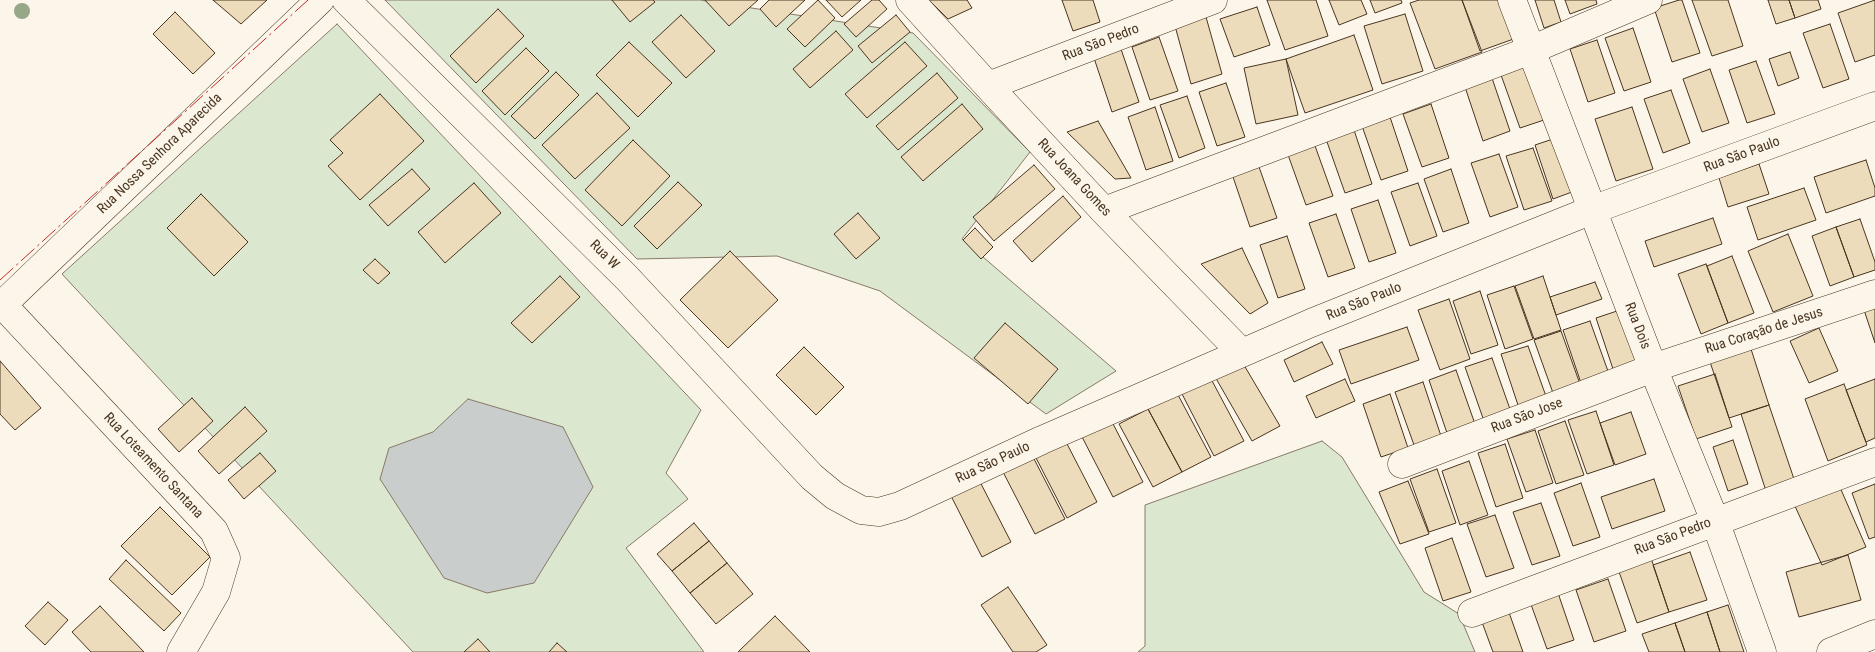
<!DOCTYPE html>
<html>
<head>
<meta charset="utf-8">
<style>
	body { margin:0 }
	canvas { display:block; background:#fbf6e9 }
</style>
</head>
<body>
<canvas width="1875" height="652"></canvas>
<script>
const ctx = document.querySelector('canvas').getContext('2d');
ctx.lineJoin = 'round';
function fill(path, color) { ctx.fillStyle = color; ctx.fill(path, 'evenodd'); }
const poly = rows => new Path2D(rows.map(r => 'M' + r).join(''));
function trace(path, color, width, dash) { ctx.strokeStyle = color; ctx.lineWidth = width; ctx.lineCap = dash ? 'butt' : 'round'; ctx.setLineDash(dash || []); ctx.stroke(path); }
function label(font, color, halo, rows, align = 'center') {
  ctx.font = font + ' "Roboto Condensed",sans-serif'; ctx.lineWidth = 4; ctx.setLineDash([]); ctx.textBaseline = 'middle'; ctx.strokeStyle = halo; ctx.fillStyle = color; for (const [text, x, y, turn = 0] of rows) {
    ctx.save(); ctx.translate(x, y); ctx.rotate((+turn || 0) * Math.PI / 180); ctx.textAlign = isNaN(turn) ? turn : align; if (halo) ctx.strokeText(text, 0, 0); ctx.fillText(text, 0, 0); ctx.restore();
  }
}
const green = poly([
	[385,0,700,0,913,33,1030,152,962,239,1116,371,1046,414,880,291,777,256,637,259,385,0],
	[337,24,701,410,666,473,688,499,626,548,704,652,413,652,62,274,337,24],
	[1322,441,1342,457,1424,592,1459,614,1475,652,1138,652,1145,646,1145,505,1322,441]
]);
fill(green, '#dce7d0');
trace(green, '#887966', 1);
const water = poly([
	[468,399,563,427,593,487,534,583,487,593,444,578,380,479,389,448,433,432,468,399]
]);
fill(water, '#c9cecd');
trace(water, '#887966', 1);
const building = poly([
	[213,0,267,0,241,24,213,0],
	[612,0,653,0,655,2,630,22,612,0],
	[705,0,758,0,729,26,705,0],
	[769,0,805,0,776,27,760,9,769,0],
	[818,0,835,18,805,47,787,29,818,0],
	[826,0,861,0,842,17,826,0],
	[872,0,879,0,887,9,856,37,844,24,872,0],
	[929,0,967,0,972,8,948,19,929,0],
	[1062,0,1093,0,1100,22,1073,31,1062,0],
	[1267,0,1316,0,1328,36,1285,50,1267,0],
	[1329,0,1361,0,1367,14,1339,25,1329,0],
	[1370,0,1401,0,1402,3,1375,13,1370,0],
	[1419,0,1462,0,1482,52,1435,69,1410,3,1419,0],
	[1462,0,1509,0,1522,36,1480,51,1462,0],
	[1535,0,1554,0,1561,22,1544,28,1535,0],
	[1565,0,1596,0,1597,4,1570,14,1565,0],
	[1679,0,1682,0,1700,53,1672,62,1654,8,1679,0],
	[1692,0,1728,0,1743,46,1712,56,1692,0],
	[1768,0,1789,0,1795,18,1776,24,1768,0],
	[1789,0,1818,0,1821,9,1795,18,1789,0],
	[1875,0,1875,55,1855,62,1838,13,1875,0],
	[1257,7,1270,45,1234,57,1220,19,1257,7],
	[498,9,524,36,476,83,450,56,498,9],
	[175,12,215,53,193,74,153,34,175,12],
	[1405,14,1423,71,1382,84,1364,26,1405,14],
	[681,15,715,51,686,78,652,42,681,15],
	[896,15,910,32,872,63,858,46,896,15],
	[1206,17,1222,74,1191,84,1175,26,1206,17],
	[1830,24,1849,79,1823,88,1803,33,1830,24],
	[1633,28,1651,82,1624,91,1605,38,1633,28],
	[836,31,853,50,810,88,793,69,836,31],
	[1354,35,1373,90,1305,113,1286,59,1354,35],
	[1159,37,1178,91,1150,100,1132,47,1159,37],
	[1597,40,1615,93,1588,102,1570,49,1597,40],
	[629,42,672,83,638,117,596,75,629,42],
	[905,42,927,66,867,118,845,94,905,42],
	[526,48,549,71,505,115,482,91,526,48],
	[1121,49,1139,102,1112,112,1094,58,1121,49],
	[1790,52,1799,78,1778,86,1769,59,1790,52],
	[1286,59,1298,115,1256,124,1244,68,1286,59],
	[1756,61,1775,114,1747,123,1729,70,1756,61],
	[1528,65,1547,119,1520,128,1501,75,1528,65],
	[1710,69,1729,123,1702,132,1683,79,1710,69],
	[556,72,579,95,535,139,511,116,556,72],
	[937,73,958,98,898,150,876,126,937,73],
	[1492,78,1510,131,1483,141,1465,87,1492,78],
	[1226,83,1245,137,1217,146,1199,92,1226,83],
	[1671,90,1690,143,1663,153,1644,99,1671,90],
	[597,93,630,128,575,179,542,145,597,93],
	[380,94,424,141,360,200,328,166,343,153,330,140,380,94],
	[1187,96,1205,148,1179,158,1160,105,1187,96],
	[962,104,983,129,923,181,901,157,962,104],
	[1431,104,1449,158,1422,167,1403,114,1431,104],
	[1155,107,1173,161,1146,170,1128,117,1155,107],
	[1632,107,1653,169,1616,181,1595,119,1632,107],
	[1390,117,1408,171,1381,180,1362,126,1390,117],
	[1098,121,1131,178,1115,179,1067,132,1098,121],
	[1354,130,1372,184,1345,193,1326,139,1354,130],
	[1562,136,1580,189,1553,199,1535,145,1562,136],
	[633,140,670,176,622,226,585,190,633,140],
	[1314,143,1333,196,1306,205,1287,152,1314,143],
	[1533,148,1552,201,1524,210,1506,156,1533,148],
	[1499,154,1518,207,1490,217,1471,163,1499,154],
	[1866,160,1875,188,1875,196,1826,213,1814,177,1866,160],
	[1258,164,1277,218,1250,227,1232,174,1258,164],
	[1759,164,1769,194,1728,207,1719,178,1759,164],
	[1034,165,1055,189,994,241,973,217,1034,165],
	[412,169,430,189,388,226,369,205,412,169],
	[1451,169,1469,223,1443,232,1424,179,1451,169],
	[678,182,702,205,657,249,634,226,678,182],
	[474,183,501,213,445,263,418,232,474,183],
	[1418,183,1437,236,1410,246,1391,192,1418,183],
	[1804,188,1816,220,1758,240,1747,207,1804,188],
	[201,194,248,242,214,276,167,228,201,194],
	[1063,196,1081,217,1032,262,1013,241,1063,196],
	[1378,200,1396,253,1369,262,1351,209,1378,200],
	[858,213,880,238,856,259,834,234,858,213],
	[1336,214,1355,268,1328,277,1309,223,1336,214],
	[1713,218,1722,244,1654,267,1645,241,1713,218],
	[1860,219,1875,262,1875,270,1854,277,1836,227,1860,219],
	[1836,227,1854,277,1830,286,1812,236,1836,227],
	[975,228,993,247,981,259,963,240,975,228],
	[1788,234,1813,296,1773,312,1748,251,1788,234],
	[1287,236,1305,289,1278,298,1260,245,1287,236],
	[1242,248,1268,303,1250,314,1201,264,1242,248],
	[730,251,778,300,728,348,680,300,730,251],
	[1732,256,1754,313,1728,323,1707,266,1732,256],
	[375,259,390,273,378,284,363,270,375,259],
	[1706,264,1728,323,1701,334,1678,274,1706,264],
	[560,276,580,297,532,343,511,323,560,276],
	[1543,276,1561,330,1534,339,1515,286,1543,276],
	[1595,282,1602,299,1556,315,1550,297,1595,282],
	[1514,286,1533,339,1505,349,1487,295,1514,286],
	[1480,291,1498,345,1471,354,1453,301,1480,291],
	[1449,299,1470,359,1440,370,1418,310,1449,299],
	[1875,303,1875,343,1863,307,1875,303],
	[1623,309,1641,363,1614,372,1596,318,1623,309],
	[1590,321,1609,374,1581,383,1563,330,1590,321],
	[1005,323,1058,369,1028,404,974,358,1005,323],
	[1407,327,1419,360,1351,384,1339,350,1407,327],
	[1819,328,1838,371,1809,383,1790,341,1819,328],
	[1561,331,1580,384,1553,393,1534,340,1561,331],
	[1322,342,1333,364,1294,382,1284,360,1322,342],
	[1528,346,1547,399,1519,408,1501,354,1528,346],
	[804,347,844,387,816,415,776,375,804,347],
	[1751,349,1769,405,1729,418,1710,362,1751,349],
	[1492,358,1511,412,1484,421,1465,367,1492,358],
	[1241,360,1280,426,1252,441,1214,375,1241,360],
	[0,361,41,408,15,430,0,414,0,361],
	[1456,370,1475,424,1447,433,1429,380,1456,370],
	[1715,374,1732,427,1696,439,1678,386,1715,374],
	[1210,377,1244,441,1214,456,1181,392,1210,377],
	[1345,379,1355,401,1316,418,1306,396,1345,379],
	[1875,379,1875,438,1866,442,1846,390,1875,379],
	[1423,382,1441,436,1414,445,1395,392,1423,382],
	[1844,384,1867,445,1828,461,1805,399,1844,384],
	[1177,393,1211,457,1182,472,1148,409,1177,393],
	[1390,394,1408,448,1381,457,1363,404,1390,394],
	[192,398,213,421,179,452,158,429,192,398],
	[1769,405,1795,482,1766,491,1741,414,1769,405],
	[245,407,267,431,219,474,198,451,245,407],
	[1148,409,1182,472,1153,487,1119,424,1148,409],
	[1596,411,1614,465,1587,474,1568,420,1596,411],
	[1631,412,1646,454,1615,465,1600,423,1631,412],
	[1110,418,1143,482,1113,497,1080,433,1110,418],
	[1565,421,1584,475,1556,484,1538,431,1565,421],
	[1535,430,1553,483,1526,492,1507,439,1535,430],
	[1064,438,1097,502,1067,518,1034,454,1064,438],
	[1733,440,1748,484,1728,491,1713,447,1733,440],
	[1505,444,1523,498,1496,507,1478,453,1505,444],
	[260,453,276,471,244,499,228,480,260,453],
	[1032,455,1065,519,1035,534,1002,470,1032,455],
	[1469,461,1488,515,1460,525,1442,471,1469,461],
	[1437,469,1456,523,1429,532,1410,479,1437,469],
	[978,478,1011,542,982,557,949,492,978,478],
	[1654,479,1665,511,1612,529,1601,497,1654,479],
	[1408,481,1429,534,1400,544,1379,492,1408,481],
	[1581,483,1600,537,1573,546,1554,493,1581,483],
	[1875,484,1875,537,1869,539,1852,493,1875,484],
	[1839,485,1866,547,1822,565,1794,504,1839,485],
	[1541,503,1560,556,1532,565,1513,512,1541,503],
	[160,507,210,557,172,595,121,546,160,507],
	[1495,515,1514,568,1486,577,1467,524,1495,515],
	[694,523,709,541,672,571,657,554,694,523],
	[1452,538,1471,592,1443,601,1425,548,1452,538],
	[709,541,727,563,690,593,672,571,709,541],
	[1690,552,1707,600,1669,612,1653,565,1690,552],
	[1650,555,1669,612,1637,623,1617,566,1650,555],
	[1848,555,1861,600,1799,617,1786,572,1848,555],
	[126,560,181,613,164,631,109,579,126,560],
	[727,563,753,594,716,624,690,593,727,563],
	[1608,579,1626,631,1594,642,1576,590,1608,579],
	[1008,587,1047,645,1036,652,1013,652,981,605,1008,587],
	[1556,587,1574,640,1547,649,1528,596,1556,587],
	[48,602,68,620,45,645,25,626,48,602],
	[1506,604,1523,652,1493,652,1479,614,1506,604],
	[1728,605,1744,652,1720,652,1707,612,1728,605],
	[100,606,144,652,91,652,72,632,100,606],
	[1707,612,1720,652,1685,652,1675,623,1707,612],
	[775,616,810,652,738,652,775,616],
	[1675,623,1685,652,1649,652,1642,634,1675,623],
	[478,639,490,652,464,652,478,639],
	[557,643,567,652,549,652,557,643]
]);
fill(building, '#ecdcbc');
trace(building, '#4a3520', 1);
const street = poly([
	[346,0,627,278,812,477,835,496,861,510,879,512,900,506,1042,440,1311,323,1592,210,1875,106],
	[910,0,988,86,1104,211,1241,352],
	[988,86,1213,0],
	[1104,211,1531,50,1648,0],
	[0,302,214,531,226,558,216,592,181,652],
	[0,307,320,0],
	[1402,464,1653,368,1715,521,1762,652],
	[1472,613,1875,462],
	[1831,652,1875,634]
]);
const secondary = poly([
	[1512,0,1653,368,1875,294]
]);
trace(street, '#4a3520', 29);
trace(secondary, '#4a3520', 29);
trace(street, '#fbf6e9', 28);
trace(secondary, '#fbf6e9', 28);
trace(poly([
	[0,280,308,0]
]), '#c62828', 1, [18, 4, 2.5, 4]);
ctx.fillStyle = '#96a887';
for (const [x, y] of [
	[22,11]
]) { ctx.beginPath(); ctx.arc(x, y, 8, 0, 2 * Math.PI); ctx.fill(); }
label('14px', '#4a3520', '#fbf6e9', [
	["Rua São Pedro",1101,43,-21],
	["Rua Nossa Senhora Aparecida",160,154,-44],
	["Rua São Paulo",1742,155,-20],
	["Rua Joana Gomes",1074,178,47],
	["Rua W",604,255,45],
	["Rua São Paulo",1364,302,-22],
	["Rua Dois",1637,326,69],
	["Rua Coração de Jesus",1764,331,-18],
	["Rua São Jose",1527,416,-21],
	["Rua São Paulo",993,463,-25],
	["Rua Loteamento Santana",153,466,47],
	["Rua São Pedro",1673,537,-21]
]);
</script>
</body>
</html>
